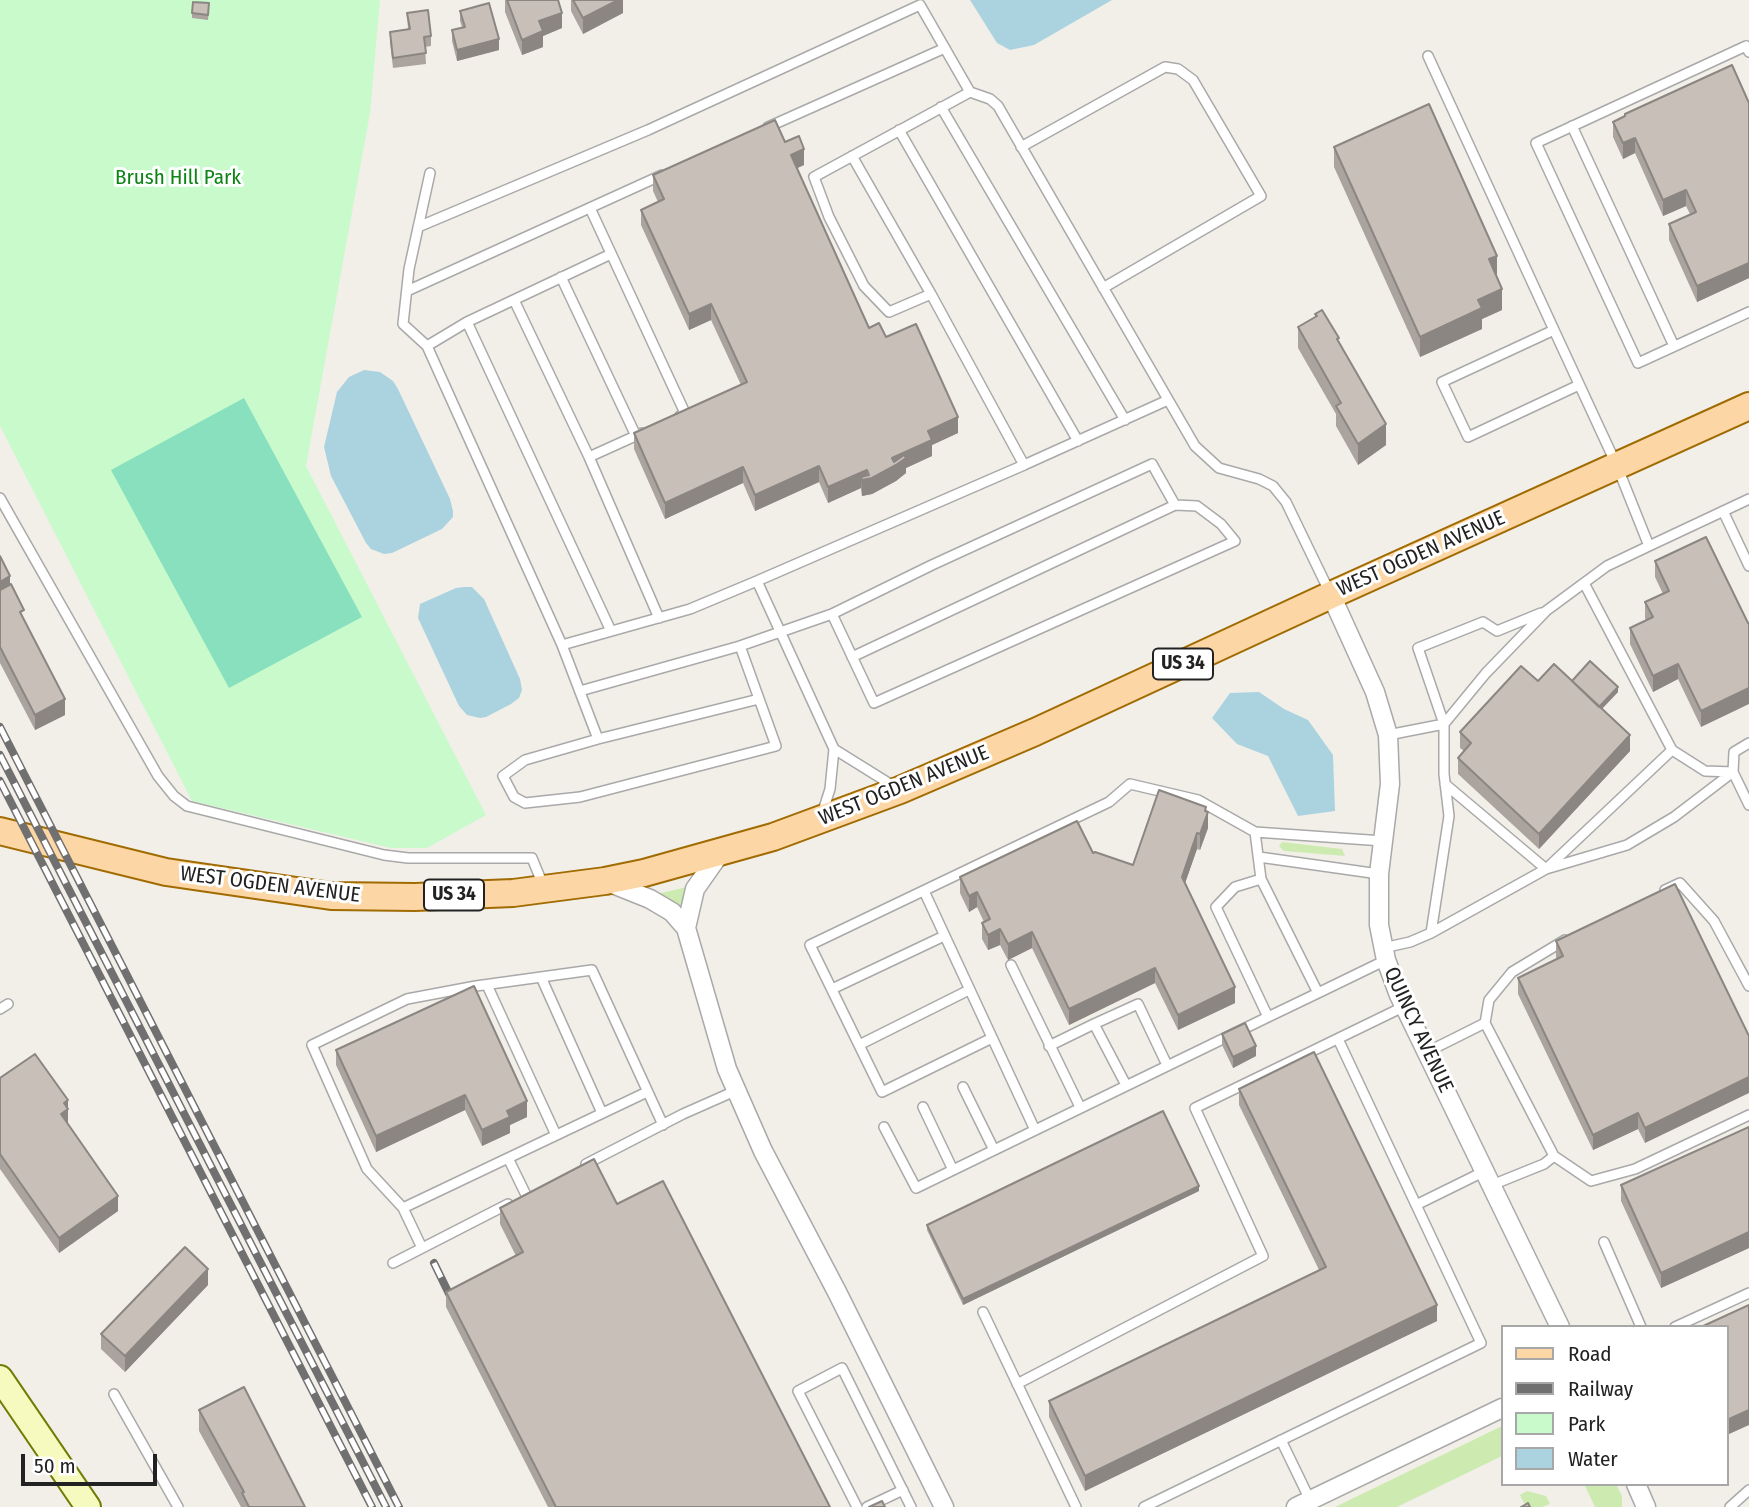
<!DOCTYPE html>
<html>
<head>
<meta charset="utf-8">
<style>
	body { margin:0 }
	#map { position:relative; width:1749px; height:1507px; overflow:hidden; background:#f2efe9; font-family:"Fira Sans Condensed",sans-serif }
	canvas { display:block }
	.legend { position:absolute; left:1501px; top:1325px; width:228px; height:161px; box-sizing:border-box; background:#fff; border:2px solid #a7a7a7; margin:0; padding:9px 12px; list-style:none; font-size:21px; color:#222 }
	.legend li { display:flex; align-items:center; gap:14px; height:35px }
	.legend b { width:35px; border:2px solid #a7a7a7 }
	.scale { position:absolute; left:21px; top:1454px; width:136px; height:32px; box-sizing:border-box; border:4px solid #222; border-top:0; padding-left:9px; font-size:21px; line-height:24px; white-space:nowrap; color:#222; -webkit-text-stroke:5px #fff; paint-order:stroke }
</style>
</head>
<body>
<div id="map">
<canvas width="1749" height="1507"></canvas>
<ul class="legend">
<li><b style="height:9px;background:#fcd6a4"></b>Road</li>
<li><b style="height:9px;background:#707070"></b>Railway</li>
<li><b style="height:19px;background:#c8facc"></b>Park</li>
<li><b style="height:19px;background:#aad3df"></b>Water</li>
</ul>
<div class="scale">50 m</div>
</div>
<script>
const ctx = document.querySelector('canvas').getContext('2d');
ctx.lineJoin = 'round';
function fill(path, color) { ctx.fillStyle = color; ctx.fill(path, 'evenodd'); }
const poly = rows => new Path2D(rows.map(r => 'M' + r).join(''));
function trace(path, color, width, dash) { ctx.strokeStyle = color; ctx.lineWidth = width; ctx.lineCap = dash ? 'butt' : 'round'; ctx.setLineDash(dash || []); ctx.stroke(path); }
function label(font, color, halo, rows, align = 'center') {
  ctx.font = font + ' "Fira Sans Condensed",sans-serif'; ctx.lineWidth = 6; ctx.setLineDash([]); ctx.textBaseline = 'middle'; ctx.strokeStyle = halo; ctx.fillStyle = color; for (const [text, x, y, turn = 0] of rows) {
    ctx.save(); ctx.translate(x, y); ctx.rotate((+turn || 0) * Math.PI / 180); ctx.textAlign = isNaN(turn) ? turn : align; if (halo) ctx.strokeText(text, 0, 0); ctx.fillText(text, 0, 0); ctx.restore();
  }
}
fill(poly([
	[1282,842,1342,849,1345,856,1284,851,1279,846],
	[691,886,683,916,653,895],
	[1502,1426,1502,1456,1397,1507,1335,1507],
	[1584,1484,1616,1484,1622,1496,1622,1507,1595,1507],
	[1527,1491,1546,1496,1550,1504,1542,1507,1526,1507,1520,1495]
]), '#cdebb0');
fill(poly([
	[0,0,380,0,370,113,306,466,486,815,427,848,391,848,192,801,0,426]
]), '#c8facc');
fill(poly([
	[244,398,362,617,229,688,111,470]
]), '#88e0be');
fill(poly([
	[970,0,1112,0,1034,45,1010,50,997,43],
	[364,370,380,372,393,381,398,389,450,499,453,511,453,517,442,529,392,553,384,554,371,549,366,543,331,476,324,447,337,392,349,377],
	[464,587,472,587,484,599,520,679,522,690,519,698,511,704,486,717,480,718,467,715,459,706,418,618,420,604,456,588],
	[1259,692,1284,709,1308,720,1333,755,1335,811,1298,816,1268,756,1237,744,1212,718,1230,693]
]), '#aad3df');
const service = poly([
	[1749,52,1746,46,1536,143,1638,363,1749,312],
	[1428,56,1554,330],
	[970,92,814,177,829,217,864,286,889,312,931,294,1024,465,1168,400],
	[941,107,1125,420],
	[1572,126,1674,346],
	[768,127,945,48],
	[899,130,1078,441],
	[1021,147,1165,67,1178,69,1193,80,1261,196,1103,288],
	[852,156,931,294],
	[430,173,409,269,403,324,427,346,562,645,690,609,757,581,834,749,830,789,822,814],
	[590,208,685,413,680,416],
	[418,227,648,130,920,5,970,92,990,99,998,106,1195,446,1219,468,1259,479,1273,486,1286,502,1330,593],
	[561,277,636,436],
	[407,291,662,175],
	[514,300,589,457],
	[467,322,611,254],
	[427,346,467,322,611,631],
	[642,433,589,457,659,618],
	[0,498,158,776,174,796,187,806,384,855,408,858,532,858,543,885],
	[1723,511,1749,566],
	[1649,546,1749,499],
	[757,581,1024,465],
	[1584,583,1672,750],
	[562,645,598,739,525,760,503,776,514,797,525,803,580,797,776,746,740,646,832,614,874,703,1235,541,1221,524,1197,506,1175,505,1152,464,932,565,832,614],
	[852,657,1175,505],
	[580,691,740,646],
	[1444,724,1486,673,1546,611,1607,566,1649,546,1617,466,1554,330,1442,382,1468,437,1579,385],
	[1444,724,1418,648,1483,622,1497,631,1541,613],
	[598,739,759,699],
	[834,749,895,787],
	[1445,784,1546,869,1672,750,1705,771,1733,772,1734,752,1749,743],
	[1255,832,1261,879,1318,993,1386,960],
	[1259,857,1379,874],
	[1261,879,1235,887,1216,907,1268,1017,1318,993],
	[1665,890,1680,883,1714,921,1749,986],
	[924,891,1035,1130],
	[1431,933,1546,869,1627,845,1674,817,1733,772,1749,805],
	[1383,948,1410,942,1431,933,1449,816,1444,774,1444,724,1388,735],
	[1011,965,1080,1107],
	[541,977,602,1113],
	[487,985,556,1135],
	[832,989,944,936],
	[0,1009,8,1004],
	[1485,1023,1489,1000,1512,972,1565,940],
	[1094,1024,1138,1004,1167,1065],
	[992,1038,882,1092,810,945,1109,802,1130,784,1198,800,1255,832,1383,841],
	[859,1045,969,990],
	[1049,1046,1094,1024,1126,1085],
	[1427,1052,1485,1023,1554,1156,1544,1164,1492,1185],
	[963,1087,994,1150],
	[923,1107,953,1170],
	[884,1127,916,1188,1268,1017],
	[1554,1156,1591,1181,1635,1169,1749,1115],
	[508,1158,526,1195],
	[586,1164,683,1114,735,1091],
	[1416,1205,1485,1171],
	[403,1208,367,1169,312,1045,407,999,476,986,592,970,663,1125],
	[1604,1242,1641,1327],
	[422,1248,403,1208,647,1092],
	[393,1263,508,1204],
	[983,1312,1076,1507],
	[1675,1327,1749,1293],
	[1017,1384,1263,1256,1195,1108,1405,1006],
	[114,1394,178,1507],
	[1281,1440,1310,1500],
	[857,1507,798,1391,842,1368,911,1507],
	[867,1507,903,1490],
	[1144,1507,1481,1343,1338,1039],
	[1730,1507,1749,1490]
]);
const minor = poly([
	[1331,595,1375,692,1388,735,1390,784,1379,874,1379,925,1386,960,1399,995,1560,1327],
	[721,852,695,889,686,928,727,1069,763,1151,837,1292,944,1507],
	[605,881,650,899,672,912,686,928],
	[1636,1484,1646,1507],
	[1296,1507,1502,1408]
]);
const secondary = poly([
	[0,1378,88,1507]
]);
const primary = poly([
	[0,831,166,872,331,896,415,897,513,893,605,881,644,873,773,837,900,790,1035,732,1331,595,1749,406]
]);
trace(service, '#a9a9a9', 12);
trace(minor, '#a9a9a9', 21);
trace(secondary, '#707d05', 28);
trace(primary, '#a06b00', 30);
trace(service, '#fff', 9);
trace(minor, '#fff', 18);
trace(secondary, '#f7fabf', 24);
trace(primary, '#fcd6a4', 26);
const rail = poly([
	[0,727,399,1507],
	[0,755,386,1507],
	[0,781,372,1507],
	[434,1263,454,1304]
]);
trace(rail, '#707070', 8);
trace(rail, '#fff', 5, [16]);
fill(poly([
	[505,0,558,0,562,28,543,36,543,47,522,55,505,12],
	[571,0,623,0,623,13,583,34,571,11],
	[209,9,208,20,192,18,192,13],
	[460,11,499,50,457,61,452,41,452,30,462,27,460,21],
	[407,13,431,36,431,46,425,47,426,64,393,68,390,42,390,32,408,30],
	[1749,103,1749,278,1697,302,1669,240,1669,224,1690,214,1686,206,1663,216,1635,153,1623,159,1613,137,1613,122,1625,116,1625,114],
	[785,142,804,165,797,168,869,328,886,337,958,433,932,445,932,456,906,468,906,473,896,481,872,494,862,496,861,488,828,503,819,482,755,511,743,483,665,519,634,449,634,433,741,385,711,320,689,330,641,225,641,210,658,202,653,191,653,175],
	[1334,147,1497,276,1502,310,1482,319,1482,329,1420,357,1334,167],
	[1315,314,1339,342,1386,445,1358,465,1336,426,1336,414,1298,348,1298,327,1315,317],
	[1706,537,1701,727,1678,679,1653,692,1630,644,1630,628,1646,620,1645,618,1645,602,1663,594,1655,577,1655,561],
	[0,556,24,620,65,715,35,730,0,663],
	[1538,681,1572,681,1618,692,1602,709,1630,751,1539,849,1458,774,1458,758,1464,751,1460,748,1460,732],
	[1206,812,1208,828,1200,850,1197,849,1185,883,1235,1003,1178,1030,1155,983,1069,1025,1032,948,1008,960,1000,945,988,950,982,939,982,923,984,922,977,907,969,912,960,893,960,877,1093,853,1133,865],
	[1675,884,1645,1143,1638,1129,1593,1150,1518,994,1518,978,1557,959,1556,957,1556,941],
	[1222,1034,1256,1056,1233,1068,1222,1045],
	[336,1050,527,1117,510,1125,510,1133,482,1146,465,1110,376,1152,336,1065],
	[0,1078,68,1100,68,1125,118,1211,59,1253,0,1169],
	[1239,1089,1437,1321,1085,1491,1049,1417,1049,1401,1319,1270,1239,1105],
	[1749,1127,1749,1248,1661,1288,1621,1201,1621,1185],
	[1199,1191,963,1305,927,1230,927,1225],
	[617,1204,830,1507,548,1507,446,1307,446,1292,516,1256,500,1224,500,1208],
	[208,1285,125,1372,101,1349,101,1334],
	[199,1410,305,1507,241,1507,199,1431]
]), '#aba49e');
fill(poly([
	[618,0,623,0,623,13,583,34,583,18],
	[562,13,562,28,543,36,543,47,522,55,522,40,539,21],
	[499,39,499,50,457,61,457,50],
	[1635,138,1635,153,1623,159,1623,143],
	[804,149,804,165,791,171,791,155],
	[1686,190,1686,206,1663,216,1663,200],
	[1497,256,1497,277,1489,259],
	[1749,263,1749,278,1697,302,1697,286],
	[1502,289,1502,310,1482,319,1482,329,1420,357,1420,337,1478,300],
	[711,304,711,320,689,330,689,314],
	[958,417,958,433,932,445,932,456,906,468,906,473,896,481,872,494,862,496,861,477,861,488,828,503,828,487,867,470,867,479,928,431],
	[1386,424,1386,445,1358,465,1358,444],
	[819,466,819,482,755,511,755,495],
	[743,467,743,483,665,519,665,503],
	[10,576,10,597,0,602,0,582],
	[1678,664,1678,679,1653,692,1653,676],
	[1618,687,1618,692,1594,717,1594,712],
	[1749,688,1749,704,1701,727,1701,711],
	[65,699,65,715,35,730,35,715],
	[1630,735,1630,751,1539,849,1539,834],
	[1206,807,1206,818,1208,812,1208,828,1200,850,1200,834],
	[1197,833,1197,849,1182,892,1182,877],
	[977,892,977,907,969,912,969,896],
	[1000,929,1000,945,988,950,988,935],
	[1032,932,1032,948,1008,960,1008,944],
	[1155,968,1155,983,1069,1025,1069,1009],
	[1235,987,1235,1003,1178,1030,1178,1015],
	[1256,1046,1256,1056,1233,1068,1233,1057],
	[1749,1077,1749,1093,1645,1143,1645,1128],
	[465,1095,465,1110,376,1152,376,1136],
	[68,1100,68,1125,61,1114,64,1103],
	[527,1101,527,1117,510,1125,510,1133,482,1146,482,1130,507,1111],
	[1638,1113,1638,1129,1593,1150,1593,1135],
	[1199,1186,1199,1191,963,1305,963,1299],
	[118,1196,118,1211,59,1253,59,1238],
	[1749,1232,1749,1248,1661,1288,1661,1273],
	[208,1269,208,1285,125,1372,125,1356],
	[1437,1305,1437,1321,1085,1491,1085,1476],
	[1749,1410,1749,1425,1727,1435,1727,1420]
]), '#8b8681');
const building = poly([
	[507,0,558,0,562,13,539,21,543,31,522,40,507,0],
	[573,0,618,0,583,18,573,0],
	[193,2,209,3,208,15,192,13,193,2],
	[489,3,499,39,457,50,452,30,465,27,460,11,489,3],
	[428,10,431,36,424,37,426,53,393,58,390,32,410,29,407,13,428,10],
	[1732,65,1749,103,1749,263,1697,286,1669,224,1696,212,1686,190,1663,200,1635,138,1623,143,1613,122,1625,116,1625,114,1732,65],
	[1429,104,1497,256,1489,259,1502,289,1478,300,1482,308,1420,337,1334,147,1429,104],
	[775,120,785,142,799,136,804,149,791,155,869,328,879,323,886,337,916,324,958,417,928,431,932,440,892,458,894,462,904,455,906,458,896,465,872,478,862,480,861,477,869,475,867,470,828,487,819,466,755,495,743,467,665,503,634,433,747,382,711,304,689,314,641,210,664,199,653,175,775,120],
	[1322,310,1339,338,1337,339,1386,424,1358,444,1336,406,1341,403,1298,327,1317,316,1315,314,1322,310],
	[1706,537,1748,623,1749,623,1749,688,1701,711,1678,664,1653,676,1630,628,1653,617,1645,602,1669,591,1655,561,1706,537],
	[0,556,10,576,0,582,0,556],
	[11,584,24,610,20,612,65,699,35,715,0,647,0,590,11,584],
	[1590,661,1618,687,1599,707,1572,681,1590,661],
	[1554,664,1630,735,1539,834,1458,758,1471,743,1460,732,1521,666,1538,681,1554,664],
	[1159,790,1206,807,1205,811,1208,812,1200,834,1197,833,1182,877,1235,987,1178,1015,1155,968,1069,1009,1032,932,1008,944,1000,929,988,935,982,923,990,919,977,892,969,896,960,877,1077,821,1093,853,1095,852,1133,865,1159,790],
	[1675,884,1749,1036,1749,1077,1645,1128,1638,1113,1593,1135,1518,978,1563,956,1556,941,1675,884],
	[474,986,527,1101,507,1111,510,1117,482,1130,465,1095,376,1136,336,1050,474,986],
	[1245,1023,1256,1046,1233,1057,1222,1034,1245,1023],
	[1314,1052,1437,1305,1085,1476,1049,1401,1326,1267,1239,1089,1314,1052],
	[35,1054,68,1100,64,1103,68,1109,61,1114,118,1196,59,1238,0,1154,0,1078,35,1054],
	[1163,1111,1199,1186,963,1299,927,1225,1163,1111],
	[1749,1127,1749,1232,1661,1273,1621,1185,1749,1127],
	[594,1159,617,1204,663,1181,830,1507,556,1507,446,1292,523,1252,500,1208,594,1159],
	[185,1247,208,1269,125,1356,101,1334,185,1247],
	[1749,1305,1749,1410,1727,1420,1726,1327,1701,1327,1749,1305],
	[244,1387,305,1507,249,1507,242,1493,244,1492,199,1410,244,1387],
	[882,1501,885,1507,869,1507,882,1501],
	[1528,1503,1530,1507,1521,1507,1528,1503]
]);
fill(building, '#c7bfb8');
trace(building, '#8b8681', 2);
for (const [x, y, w] of [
	[1183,664,60],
	[454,895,60]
]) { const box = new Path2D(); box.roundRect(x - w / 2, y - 15.5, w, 31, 5); ctx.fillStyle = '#fff'; ctx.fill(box); trace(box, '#222', 2); }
label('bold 19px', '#222', null, [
	["US 34",1183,664],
	["US 34",454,895]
]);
label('21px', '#0c8416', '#fff', [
	["Brush Hill Park",178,178]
]);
label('21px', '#222', '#fff', [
	["WEST OGDEN AVENUE",1421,554,-24],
	["WEST OGDEN AVENUE",904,786,-22],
	["WEST OGDEN AVENUE",270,885,7],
	["QUINCY AVENUE",1418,1030,65]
]);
</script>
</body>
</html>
